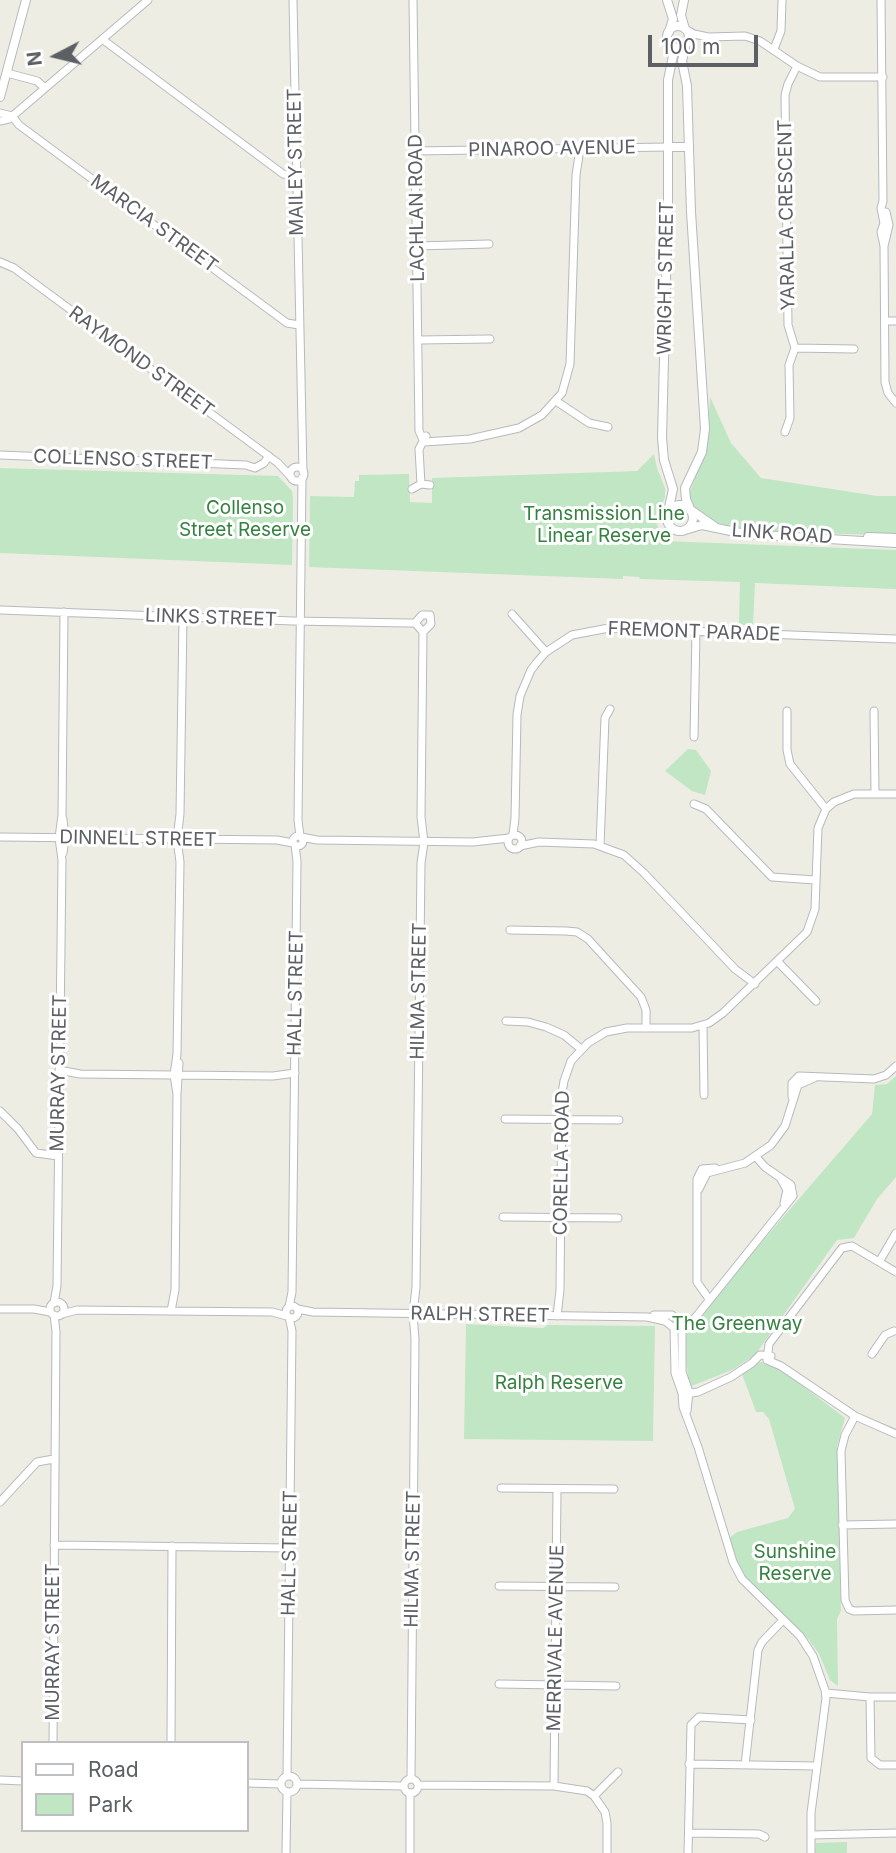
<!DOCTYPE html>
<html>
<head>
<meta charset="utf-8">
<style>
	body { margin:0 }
	#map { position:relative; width:896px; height:1853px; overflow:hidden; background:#eeede4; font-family:Inter,sans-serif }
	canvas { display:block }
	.legend { position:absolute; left:21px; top:1741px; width:228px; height:91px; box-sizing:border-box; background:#fff; border:2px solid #bebfc1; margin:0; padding:9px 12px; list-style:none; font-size:21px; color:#5c5f64 }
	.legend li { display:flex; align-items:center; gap:14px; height:35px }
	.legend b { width:35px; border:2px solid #bebfc1 }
	.north { position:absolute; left:21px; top:21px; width:70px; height:70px; -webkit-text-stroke:5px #fff; paint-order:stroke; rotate:263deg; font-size:19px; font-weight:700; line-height:28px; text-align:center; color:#5c5f64 }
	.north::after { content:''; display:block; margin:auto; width:24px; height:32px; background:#5c5f64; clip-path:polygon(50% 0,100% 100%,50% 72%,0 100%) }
	.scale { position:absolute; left:648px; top:35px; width:110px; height:32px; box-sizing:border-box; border:4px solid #5c5f64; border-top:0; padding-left:9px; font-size:21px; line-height:24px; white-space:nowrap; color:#5c5f64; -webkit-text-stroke:5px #fff; paint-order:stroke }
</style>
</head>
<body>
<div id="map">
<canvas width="896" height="1853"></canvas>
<ul class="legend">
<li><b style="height:9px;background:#fff"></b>Road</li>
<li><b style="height:19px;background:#c0e6c4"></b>Park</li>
</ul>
<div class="north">N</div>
<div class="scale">100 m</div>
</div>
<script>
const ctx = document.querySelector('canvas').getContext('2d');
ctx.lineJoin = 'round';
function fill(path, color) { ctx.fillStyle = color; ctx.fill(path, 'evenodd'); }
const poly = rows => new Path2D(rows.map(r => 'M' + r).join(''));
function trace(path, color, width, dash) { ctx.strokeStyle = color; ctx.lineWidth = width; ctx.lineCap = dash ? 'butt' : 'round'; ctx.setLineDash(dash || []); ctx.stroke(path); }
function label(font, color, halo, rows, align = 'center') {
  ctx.font = font + ' Inter,sans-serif'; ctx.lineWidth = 6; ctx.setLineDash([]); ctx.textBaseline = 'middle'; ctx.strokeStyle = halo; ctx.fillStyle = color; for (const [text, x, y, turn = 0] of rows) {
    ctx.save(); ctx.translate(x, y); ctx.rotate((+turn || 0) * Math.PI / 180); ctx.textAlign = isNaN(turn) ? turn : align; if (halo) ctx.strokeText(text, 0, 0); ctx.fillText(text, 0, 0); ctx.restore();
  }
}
fill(poly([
	[710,397,731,443,761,478,877,496,896,496,896,536,749,530,718,523,699,512,691,503,689,494,707,447],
	[654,454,657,468,665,488,665,498,657,513,656,522,664,541,896,550,896,589,755,583,753,625,739,625,740,582,640,579,639,577,623,576,623,579,309,567,310,496,354,497,355,481,359,481,359,475,409,474,410,502,432,503,432,478,637,471],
	[0,468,278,476,292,491,293,498,292,565,0,553],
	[688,749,696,750,711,771,705,795,692,791,665,771],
	[896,1076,896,1177,877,1199,854,1238,837,1240,755,1355,732,1370,689,1387,685,1348,687,1329,872,1114,875,1085,887,1084],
	[466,1324,543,1328,548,1325,655,1326,653,1441,464,1439],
	[760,1362,774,1364,845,1418,837,1446,841,1611,837,1619,838,1686,830,1680,819,1654,809,1640,742,1574,728,1539,737,1532,788,1518,795,1509,769,1419,763,1412,756,1412,742,1374],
	[847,1842,847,1853,815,1853,816,1843]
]), '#c0e6c4');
const minor = poly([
	[293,0,303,472],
	[413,0,419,431,424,442,470,439,519,428,542,415,562,393,570,364,576,175,580,149],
	[881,0,883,201,881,208,884,223,881,232,884,246],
	[687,30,694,34,708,37,745,36,760,41,797,66,820,77,883,77],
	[102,39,283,174,296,176],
	[774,49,781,31,782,0],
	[797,66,788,84,785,95,788,325,795,348,854,349],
	[7,73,37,81,45,88],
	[0,113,12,116,19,125,287,323,299,325],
	[0,121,9,119,148,0],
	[416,151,668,147],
	[886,212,889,225,884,246,885,382,888,393,896,403],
	[417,246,489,244],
	[0,262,14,268,278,463,291,477],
	[885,321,896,321],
	[419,340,490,339],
	[556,401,589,423,608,427],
	[785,432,790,418,789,365,795,348],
	[0,455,246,465,255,468,264,463,269,456],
	'290 474a7 7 0 1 1 14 0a7 7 0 1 1-14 0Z',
	[421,484,419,449,426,436],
	[412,489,421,484,430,485],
	[0,610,293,621,409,623,415,623,423,632,421,817,424,842,421,863,416,1287,413,1314,415,1339,411,1778],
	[512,614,546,652],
	[415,623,422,615,430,615,431,624,423,632],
	[787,711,787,750,790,764,826,809],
	[874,711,875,794],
	[694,737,696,631],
	[694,804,706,809,772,877,815,880],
	[63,819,65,838,63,853],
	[513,835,515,818,517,715,520,696,531,670,538,661,546,652,572,635,609,628,896,639],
	'508 842a7 7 0 1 1 14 0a7 7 0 1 1-14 0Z',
	[300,836,298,820,302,478],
	'293 841a5 5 0 1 1 10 0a5 5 0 1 1-10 0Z',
	[0,837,277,840,293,843],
	[301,837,317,840,473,842,509,838],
	[520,846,539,842,594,844,624,855,644,873,735,969,755,984],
	[600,846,605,718,610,709],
	[510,930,566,931,577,932,588,939,641,997,646,1010,646,1028],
	[778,962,816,1001],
	[506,1021,528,1022,546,1027,564,1035,581,1049],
	[703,1025,704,1095],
	[59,1070,80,1074,174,1075,273,1076,295,1073],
	[177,1094,174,1075,177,1054,180,862,177,839,180,814,183,617],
	[792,1097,792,1083,799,1076,874,1079,886,1075,896,1066],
	[0,1111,18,1129,36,1153,58,1156],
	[505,1119,619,1120],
	[781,1179,787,1190,784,1203],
	[699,1189,707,1173,745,1163,771,1145,785,1126,798,1085,814,1078],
	[503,1217,618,1218],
	[879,1262,896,1233],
	[709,1299,697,1282,697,1179,702,1169,715,1168],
	'50 1309a7 7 0 1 1 14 0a7 7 0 1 1-14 0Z',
	[54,1303,57,1286,62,860,59,838,62,815,64,612],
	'286 1312a6 6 0 1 1 12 0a6 6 0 1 1-12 0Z',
	[289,1307,292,1292,297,861,295,845],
	[0,1309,34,1309,50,1312],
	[298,1309,313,1312,647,1317,665,1321,674,1328],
	[171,1311,175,1290,177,1094,179,1063],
	[62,1314,77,1310,171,1311,272,1312,287,1316],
	[654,1315,672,1315,682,1323,682,1372,689,1392,687,1411],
	[557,1316,560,1290,562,1093,564,1081,571,1061,588,1043,606,1032,627,1028,692,1028,709,1023,723,1013,807,932,815,909,818,828,826,809,834,802,854,794,896,794],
	[674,1328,675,1373,682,1393,683,1407,698,1447,733,1562,742,1579,800,1636,813,1656,825,1690,826,1698,811,1813,811,1853],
	[674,1328,689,1323,695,1318,793,1196,791,1185,765,1167,756,1157],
	[872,1354,885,1335,894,1331],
	[767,1360,769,1344,842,1248,852,1246,896,1272],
	[767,1360,781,1366,855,1416,896,1434],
	[685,1394,698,1392,731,1377,752,1363,760,1355,771,1356],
	[855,1416,845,1435,841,1451,845,1600,849,1609,854,1611,896,1610],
	[501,1488,614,1489],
	[0,1502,37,1462,54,1459],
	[842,1525,896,1524],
	[54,1545,290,1548],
	[499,1586,615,1587],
	[499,1684,616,1686],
	[826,1693,870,1697,896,1697],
	[870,1697,871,1758,880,1765,896,1765],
	[53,1743,56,1331,54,1315],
	[171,1743,172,1546],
	[689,1764,817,1766],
	[745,1765,758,1650,762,1642,783,1620],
	'281 1784a8 8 0 1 1 16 0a8 8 0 1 1-16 0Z',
	[287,1776,292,1331,289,1317],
	'404 1786a7 7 0 1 1 14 0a7 7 0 1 1-14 0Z',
	[0,1780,23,1781],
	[247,1783,281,1784],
	[297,1784,404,1786],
	[418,1785,554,1786,587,1791,594,1796,605,1812,607,1823,607,1853],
	[554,1786,557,1489],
	[594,1796,618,1772],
	[689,1833,759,1834,765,1837],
	[811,1835,896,1833],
	[286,1853,287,1792],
	[410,1853,410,1793],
	[688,1853,691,1725,699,1717,751,1720]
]);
const tertiary = poly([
	[667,0,673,19,669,32],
	[684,0,681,15,685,29],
	'667 37a11 11 0 1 1 22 0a11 11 0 1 1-22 0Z',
	[686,44,682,61,687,86,691,212,705,429,702,452,685,488,686,499,690,509],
	[0,97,26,0],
	[668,147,689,147],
	'667 518a13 13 0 1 1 26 0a13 13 0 1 1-26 0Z',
	[691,510,714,526],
	[668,512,673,489,664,460,662,438,668,201,668,80,673,56,670,43],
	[685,530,702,525,745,534,896,543],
	[868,537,896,538]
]);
trace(minor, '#b6b9be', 9);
trace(tertiary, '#b6b9be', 10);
trace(minor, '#fff', 7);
trace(tertiary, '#fff', 8);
label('19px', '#5c5f64', '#fff', [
	["PINAROO AVENUE",552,149,-1],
	["MAILEY STREET",296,162,-91],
	["LACHLAN ROAD",417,208,-91],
	["YARALLA CRESCENT",787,215,-91],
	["MARCIA STREET",154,224,36],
	["WRIGHT STREET",666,278,-89],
	["RAYMOND STREET",141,362,36],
	["COLLENSO STREET",123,460,2],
	["LINK ROAD",782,534,4],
	["LINKS STREET",211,618,2],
	["FREMONT PARADE",694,632,2],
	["DINNELL STREET",138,839,1],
	["HILMA STREET",419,991,-89],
	["HALL STREET",296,993,-89],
	["MURRAY STREET",59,1073,-89],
	["CORELLA ROAD",562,1163,-89],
	["RALPH STREET",480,1315,1],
	["HALL STREET",290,1553,-89],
	["HILMA STREET",413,1559,-89],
	["MERRIVALE AVENUE",556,1638,-89],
	["MURRAY STREET",53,1642,-90]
]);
label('19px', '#358240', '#fff', [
	["Collenso",245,508],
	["Street Reserve",245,530],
	["Transmission Line",604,514],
	["Linear Reserve",604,536],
	["The Greenway",737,1324],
	["Ralph Reserve",559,1383],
	["Sunshine",795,1552],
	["Reserve",795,1574]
]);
</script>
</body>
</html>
